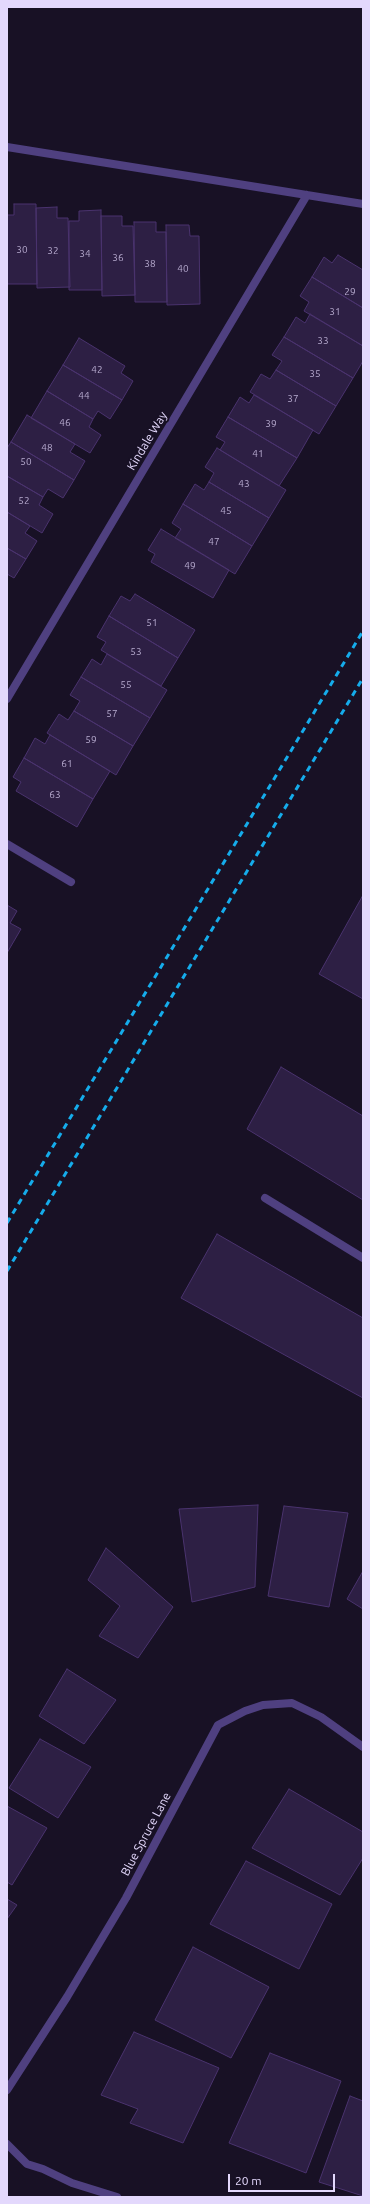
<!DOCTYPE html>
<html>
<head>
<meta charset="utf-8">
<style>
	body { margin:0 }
	#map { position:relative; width:370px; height:2204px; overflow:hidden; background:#181125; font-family:Ubuntu,sans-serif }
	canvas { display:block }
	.frame { position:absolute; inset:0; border:8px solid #e3d8fc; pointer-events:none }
	.scale { position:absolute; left:228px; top:2174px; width:107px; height:18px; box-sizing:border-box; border:2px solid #e3d8fc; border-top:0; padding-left:5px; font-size:12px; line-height:14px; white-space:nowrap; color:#e3d8fc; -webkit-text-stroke:3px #181125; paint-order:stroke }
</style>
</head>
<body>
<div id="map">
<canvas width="370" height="2204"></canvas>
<div class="frame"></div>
<div class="scale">20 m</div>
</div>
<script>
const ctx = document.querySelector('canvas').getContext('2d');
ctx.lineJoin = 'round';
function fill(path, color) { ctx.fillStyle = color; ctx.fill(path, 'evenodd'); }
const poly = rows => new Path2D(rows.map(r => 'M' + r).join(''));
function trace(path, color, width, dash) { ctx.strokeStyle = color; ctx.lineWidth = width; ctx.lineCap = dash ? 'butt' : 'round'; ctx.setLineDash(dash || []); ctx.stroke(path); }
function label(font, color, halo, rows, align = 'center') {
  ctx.font = font + ' Ubuntu,sans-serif'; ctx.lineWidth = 4; ctx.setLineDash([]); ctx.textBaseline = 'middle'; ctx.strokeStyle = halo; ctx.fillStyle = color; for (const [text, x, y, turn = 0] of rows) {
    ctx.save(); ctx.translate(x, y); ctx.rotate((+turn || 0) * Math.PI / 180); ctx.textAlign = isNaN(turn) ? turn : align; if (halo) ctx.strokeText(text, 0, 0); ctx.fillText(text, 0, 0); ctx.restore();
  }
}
const building = poly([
	[14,204,36,204,37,284,7,284,7,215,14,215,14,204],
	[57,207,57,218,68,218,70,287,37,288,36,208,57,207],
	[101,210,102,290,69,290,69,221,79,221,79,211,101,210],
	[101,216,122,216,122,226,133,226,135,295,102,296,101,216],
	[134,222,156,222,156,232,166,232,167,302,135,302,134,222],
	[166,225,189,225,190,236,199,236,200,304,167,305,166,225],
	[338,255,363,270,363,308,312,277,324,257,332,263,338,255],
	[312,277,363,308,363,346,304,311,309,302,300,296,312,277],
	[310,314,363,346,363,361,353,378,284,337,296,317,305,323,310,314],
	[284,337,353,378,336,406,276,370,282,361,272,355,284,337],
	[79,338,125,366,121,373,133,381,122,400,63,365,79,338],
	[63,365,122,400,110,419,98,411,93,419,47,391,63,365],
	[276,370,336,406,319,434,250,392,261,374,270,379,276,370],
	[47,391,93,419,89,427,101,435,90,453,31,418,47,391],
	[254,395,313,430,297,458,228,417,240,397,249,403,254,395],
	[27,415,75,444,70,452,85,461,74,480,11,442,27,415],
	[228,417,297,458,279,486,220,450,225,442,216,437,228,417],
	[11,442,74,480,63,498,48,489,43,497,7,476,7,448,11,442],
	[217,448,286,490,269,518,209,482,214,473,205,467,217,448],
	[7,476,43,497,39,505,53,514,42,533,7,512,7,476],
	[209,482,269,518,252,546,183,504,195,484,204,490,209,482],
	[183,504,252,546,235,574,175,538,181,529,172,523,183,504],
	[7,512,30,526,25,533,37,541,26,559,7,548,7,512],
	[161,529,229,570,213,598,151,562,155,554,148,550,161,529],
	[7,548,26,559,14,578,7,574,7,548],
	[135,594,195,630,178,658,109,616,121,596,130,601,135,594],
	[109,616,178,658,161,686,101,650,106,642,97,637,109,616],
	[107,654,167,690,150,718,81,677,92,659,101,665,107,654],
	[81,677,150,718,133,746,74,711,80,701,70,695,81,677],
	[74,711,133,746,116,775,47,733,59,714,68,720,74,711],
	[50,735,110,771,93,799,24,758,35,738,45,744,50,735],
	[24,758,93,799,77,827,16,791,21,782,13,777,24,758],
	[363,895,363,999,319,974,363,895],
	[7,905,17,911,10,923,21,929,7,953,7,905],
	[281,1067,363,1116,363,1200,247,1129,281,1067],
	[217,1234,363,1318,363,1398,181,1298,217,1234],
	[258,1505,255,1587,192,1602,179,1509,258,1505],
	[284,1506,348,1513,329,1607,268,1596,284,1506],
	[106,1548,173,1607,138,1658,99,1636,120,1606,88,1580,106,1548],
	[363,1571,363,1609,347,1599,363,1571],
	[67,1669,116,1700,84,1744,39,1716,67,1669],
	[40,1739,91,1767,58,1818,9,1788,40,1739],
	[289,1789,363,1832,363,1858,340,1895,252,1848,289,1789],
	[7,1806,47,1828,12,1885,7,1882,7,1806],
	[246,1861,332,1904,299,1969,210,1924,246,1861],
	[7,1899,17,1905,7,1919,7,1899],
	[193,1947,269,1987,231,2058,155,2020,193,1947],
	[134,2032,219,2068,183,2143,130,2123,138,2109,101,2095,134,2032],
	[270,2053,341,2081,306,2173,229,2143,270,2053],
	[350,2096,363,2101,363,2196,319,2182,350,2096]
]);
fill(building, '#2d1f44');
trace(building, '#4a336e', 1);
trace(poly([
	[265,1198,363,1258]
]), '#4f4080', 8);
trace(poly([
	[7,147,363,204],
	[7,699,307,195],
	[7,844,71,882],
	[7,2090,67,1997,126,1898,218,1725,245,1711,263,1705,292,1703,321,1717,363,1747],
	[7,2144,27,2164,43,2169,72,2183,117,2197]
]), '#4f4080', 8);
trace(poly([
	[7,1223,363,631],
	[7,1271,363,678]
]), '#15aceb', 3, [6, 5]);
label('10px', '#b6aace', null, [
	["30",22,250],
	["32",53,251],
	["34",85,254],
	["36",118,258],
	["38",150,264],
	["40",183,269],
	["29",350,292],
	["31",335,312],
	["33",323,341],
	["42",97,370],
	["35",315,374],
	["44",84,396],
	["37",293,399],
	["46",65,423],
	["39",271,424],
	["48",47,448],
	["41",258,454],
	["50",26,462],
	["43",244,484],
	["52",24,501],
	["45",226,511],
	["47",214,542],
	["49",190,566],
	["51",152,623],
	["53",136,652],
	["55",126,685],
	["57",112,714],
	["59",91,740],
	["61",67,764],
	["63",55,795]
]);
label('12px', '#e3d8fc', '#181125', [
	["Kindale Way",147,441,-59],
	["Blue Spruce Lane",146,1834,-62]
]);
</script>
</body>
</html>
